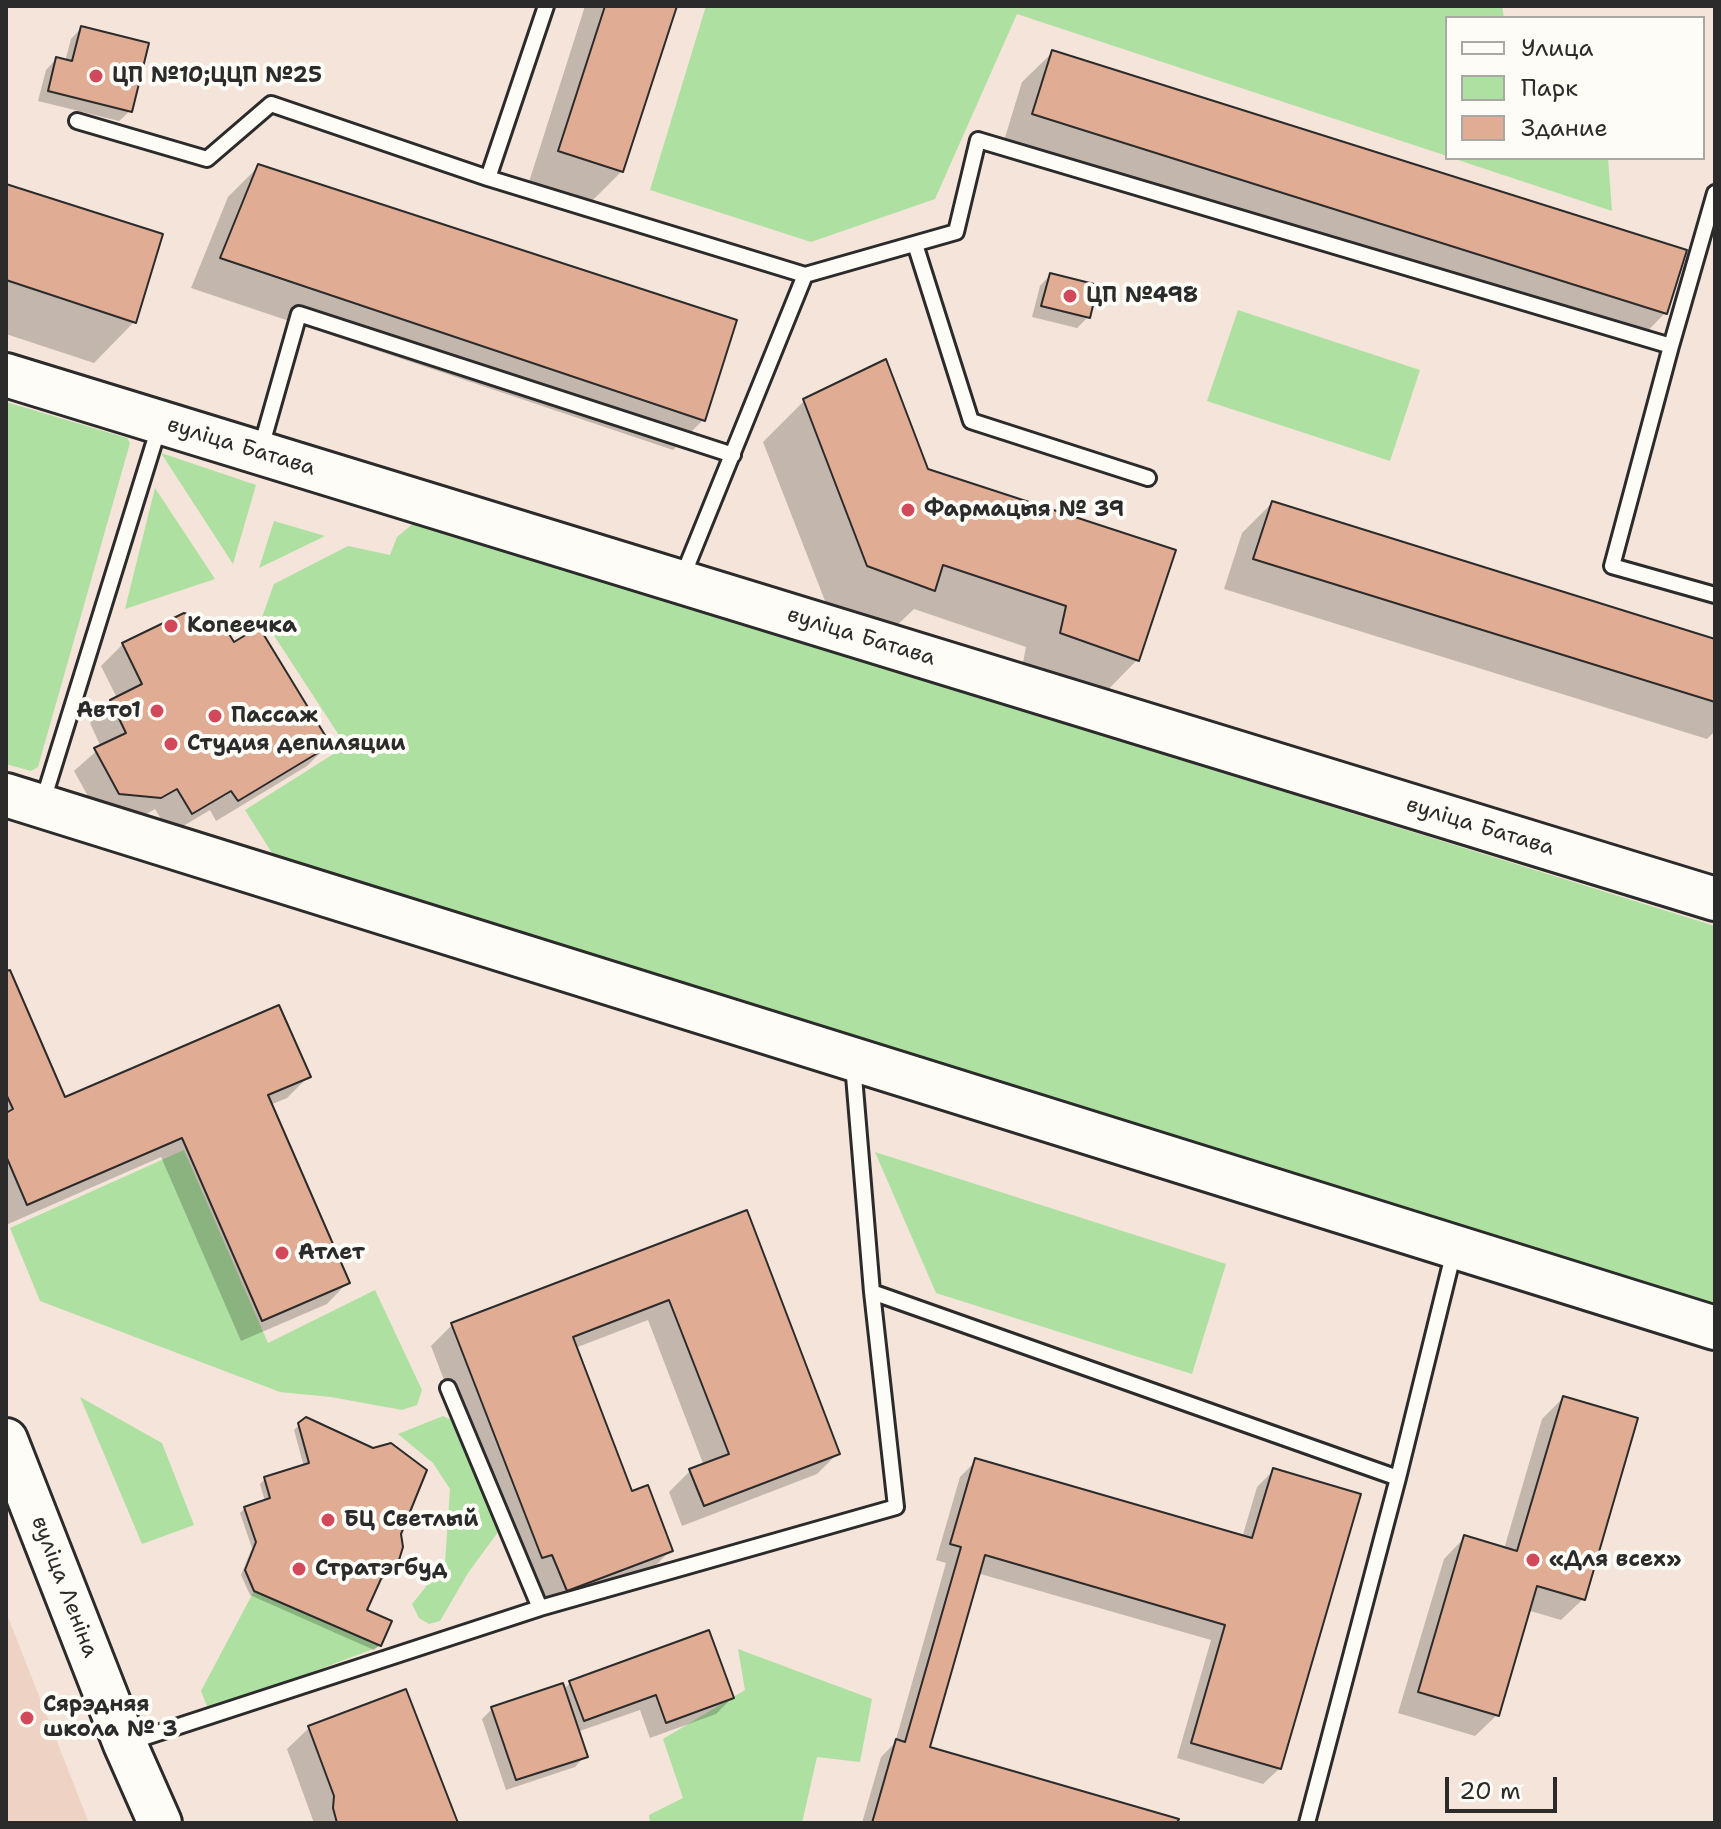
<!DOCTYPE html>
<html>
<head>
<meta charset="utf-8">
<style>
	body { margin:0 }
	#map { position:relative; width:1721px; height:1829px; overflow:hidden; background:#f4e4d9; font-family:"Shantell Sans",sans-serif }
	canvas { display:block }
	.frame { position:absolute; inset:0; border:8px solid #2b2b2b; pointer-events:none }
	.legend { position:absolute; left:1445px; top:16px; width:260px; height:144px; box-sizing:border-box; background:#fdfcf7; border:2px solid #a9a8a5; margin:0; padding:10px 14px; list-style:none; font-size:24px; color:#2b2b2b }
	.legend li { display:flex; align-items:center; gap:16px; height:40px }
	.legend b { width:40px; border:2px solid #a9a8a5 }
	.scale { position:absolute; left:1445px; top:1777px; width:112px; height:36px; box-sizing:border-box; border:4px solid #2b2b2b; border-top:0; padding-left:10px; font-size:24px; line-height:28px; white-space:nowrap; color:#2b2b2b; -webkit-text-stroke:6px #fdfcf7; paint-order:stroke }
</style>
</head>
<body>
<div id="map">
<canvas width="1721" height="1829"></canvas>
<div class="frame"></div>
<ul class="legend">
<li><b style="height:10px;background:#fdfcf7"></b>Улица</li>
<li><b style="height:22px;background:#aee0a1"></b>Парк</li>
<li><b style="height:22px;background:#e0ac94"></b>Здание</li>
</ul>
<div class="scale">20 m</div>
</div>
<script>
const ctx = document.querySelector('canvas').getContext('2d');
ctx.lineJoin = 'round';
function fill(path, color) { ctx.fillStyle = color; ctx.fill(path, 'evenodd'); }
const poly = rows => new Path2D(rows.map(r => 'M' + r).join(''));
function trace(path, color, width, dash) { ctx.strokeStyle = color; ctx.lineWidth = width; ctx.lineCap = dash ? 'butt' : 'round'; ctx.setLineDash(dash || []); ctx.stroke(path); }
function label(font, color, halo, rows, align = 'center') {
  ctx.font = font + ' "Shantell Sans",sans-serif'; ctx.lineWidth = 8; ctx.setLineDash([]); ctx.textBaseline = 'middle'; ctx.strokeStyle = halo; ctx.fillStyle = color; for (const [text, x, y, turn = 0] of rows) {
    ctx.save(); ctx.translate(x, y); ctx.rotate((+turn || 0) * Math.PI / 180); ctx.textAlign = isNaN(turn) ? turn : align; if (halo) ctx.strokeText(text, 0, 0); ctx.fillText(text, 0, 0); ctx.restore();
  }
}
fill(poly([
	[6,1612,89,1823,6,1823]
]), '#eed3c4');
fill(poly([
	[706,6,1502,6,1504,18,1447,18,1447,156,1017,14,935,199,811,242,650,190],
	[1452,158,1608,158,1612,211],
	[1238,310,1420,370,1390,461,1207,401],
	[6,402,127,438,130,443,38,767,31,771,6,764],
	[161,453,256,485,233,564],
	[155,488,215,579,125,609],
	[274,521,325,536,259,568],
	[415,522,1715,926,1715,1311,282,869,245,810,346,746,262,617,274,584,348,546,390,555,397,537],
	[184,1150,268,1343,375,1290,422,1390,417,1405,402,1410,331,1397,280,1392,40,1301,10,1228],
	[875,1152,1226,1264,1192,1374,936,1293],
	[80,1397,162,1443,194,1525,142,1544],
	[443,1416,458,1423,484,1487,498,1532,468,1573,440,1621,429,1624,419,1618,412,1604,445,1563,450,1489,433,1463,398,1434],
	[254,1591,381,1646,209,1711,201,1691],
	[738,1649,872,1699,860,1762,817,1757,802,1823,650,1823,649,1815,683,1798,663,1739,745,1690]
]), '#aee0a1');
fill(poly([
	[585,6,675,6,622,171,591,202,529,182],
	[81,28,130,111,119,121,38,101,46,70,56,59,65,62,71,39],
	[1053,52,1665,313,1635,344,1003,144,1022,82],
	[259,166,703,420,673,450,191,288,228,197],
	[6,186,134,322,94,363,6,334],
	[1050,275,1088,317,1077,328,1032,317,1040,286],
	[804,401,927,471,1137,660,1097,701,1021,673,1026,647,914,609,892,630,827,606,763,442],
	[1272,503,1715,641,1715,731,1707,739,1224,589,1242,533],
	[184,615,233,645,328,745,307,766,216,821,210,810,170,834,155,809,138,819,98,814,74,771,101,747,90,723,117,698,101,666,123,644],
	[6,974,64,1100,308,1077,287,1098,270,1105,348,1282,327,1304,241,1341,161,1157,6,1225],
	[745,1213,838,1453,817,1474,682,1526,669,1492,690,1471,704,1466,648,1320,575,1348,631,1493,671,1550,650,1571,545,1611,520,1578,431,1346,452,1325],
	[1563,1398,1583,1599,1561,1620,1527,1610,1497,1715,1475,1736,1398,1713,1444,1559,1465,1537,1504,1549,1542,1419],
	[306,1419,378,1580,365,1611,379,1645,374,1650,250,1595,241,1575,252,1548,240,1513,245,1508,265,1501,260,1484,265,1479,304,1467,294,1430],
	[976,1461,1242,1538,1257,1487,1273,1471,1280,1768,1263,1784,1177,1758,1211,1640,977,1573,927,1748,1175,1823,862,1823,881,1757,895,1743,946,1563,936,1560,960,1477],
	[570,1683,732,1698,716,1714,650,1738,640,1710,577,1732,585,1756,575,1767,506,1790,482,1719,492,1709,563,1690],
	[404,1691,456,1823,314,1823,287,1749,309,1728]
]), '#0003');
const building = poly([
	[605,6,677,6,623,172,558,151,605,6],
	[81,26,149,43,132,112,48,91,56,57,72,61,81,26],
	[1052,50,1687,250,1667,314,1032,114,1052,50],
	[258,164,737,320,705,421,220,258,258,164],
	[6,184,163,234,136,323,6,280,6,184],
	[1050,273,1098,285,1090,318,1041,306,1050,273],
	[886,359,928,469,1176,550,1139,661,1060,633,1066,606,943,565,935,591,867,566,803,399,886,359],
	[1272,501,1715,639,1715,702,1253,559,1272,501],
	[184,613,224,626,234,642,259,627,331,745,238,801,231,791,192,814,177,789,161,798,119,794,94,748,126,733,110,700,142,684,122,643,184,613],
	[10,970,65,1097,279,1005,311,1077,268,1095,350,1283,262,1321,182,1138,27,1205,6,1156,6,1113,13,1109,6,1094,6,971,10,970],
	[747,1210,840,1454,704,1506,689,1469,729,1454,669,1300,573,1337,632,1491,648,1485,673,1551,567,1591,552,1555,542,1558,451,1323,747,1210],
	[1563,1396,1638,1418,1585,1600,1537,1586,1499,1716,1418,1692,1464,1535,1517,1551,1563,1396],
	[306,1417,373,1448,391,1443,427,1470,401,1534,403,1547,399,1560,392,1571,381,1579,367,1610,392,1621,381,1646,254,1591,245,1570,256,1542,244,1507,270,1498,264,1477,309,1463,298,1423,306,1417],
	[975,1458,1252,1538,1273,1468,1361,1494,1281,1769,1191,1743,1225,1625,985,1555,930,1747,1179,1819,1177,1823,872,1823,896,1739,905,1742,961,1547,950,1544,975,1458],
	[709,1630,734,1698,666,1723,656,1695,584,1721,569,1681,709,1630],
	[563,1683,588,1757,516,1780,491,1707,563,1683],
	[406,1689,458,1823,337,1823,333,1808,334,1796,308,1726,406,1689]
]);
fill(building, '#e0ac94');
trace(building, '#2b2b2b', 2);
const lane = poly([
	[546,6,488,178,805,275,682,578],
	[77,121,207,159,271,104,488,178],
	[915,244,971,421,1148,478],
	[805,275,956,232,978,140,1671,346,1612,566,1715,595],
	[1671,346,1715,193],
	[260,451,299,314,733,455],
	[42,804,159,427],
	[872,1292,1398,1478],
	[448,1388,540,1608],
	[130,1742,540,1608,896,1507,872,1292,853,1064],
	[1307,1823,1398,1478,1454,1251]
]);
const secondary = poly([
	[6,375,1715,899],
	[6,795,1715,1328],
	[6,1440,125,1744,160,1823]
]);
trace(lane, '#2b2b2b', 20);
trace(secondary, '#2b2b2b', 48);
trace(lane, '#fdfcf7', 14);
trace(secondary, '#fdfcf7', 42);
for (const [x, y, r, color] of [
	[96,76,8,"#d1495b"],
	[1070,296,8,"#d1495b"],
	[908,510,8,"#d1495b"],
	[171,626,8,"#d1495b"],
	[157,711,8,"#d1495b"],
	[215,716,8,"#d1495b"],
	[171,744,8,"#d1495b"],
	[282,1253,8,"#d1495b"],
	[328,1520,8,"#d1495b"],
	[1533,1560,8,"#d1495b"],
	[299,1569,8,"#d1495b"],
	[27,1718,8,"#d1495b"]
]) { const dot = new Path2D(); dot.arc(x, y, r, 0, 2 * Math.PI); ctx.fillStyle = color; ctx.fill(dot); trace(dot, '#fdfcf7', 3); }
label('bold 22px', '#2b2b2b', '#fdfcf7', [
	["ЦП №10;ЦЦП №25",112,76],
	["ЦП №498",1086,296],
	["Фармацыя № 39",924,510],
	["Копеечка",187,626],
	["Авто1",141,711,"right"],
	["Пассаж",231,716],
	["Студия депиляции",187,744],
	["Атлет",298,1253],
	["БЦ Светлый",344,1520],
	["«Для всех»",1549,1560],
	["Стратэгбуд",315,1569],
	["Сярэдняя",43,1705],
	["школа № 3",43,1730]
], 'left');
label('22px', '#2b2b2b', '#fdfcf7', [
	["вуліца Батава",241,447,17],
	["вуліца Батава",861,637,17],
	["вуліца Батава",1480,827,17],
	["вуліца Леніна",64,1587,69]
]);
</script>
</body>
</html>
